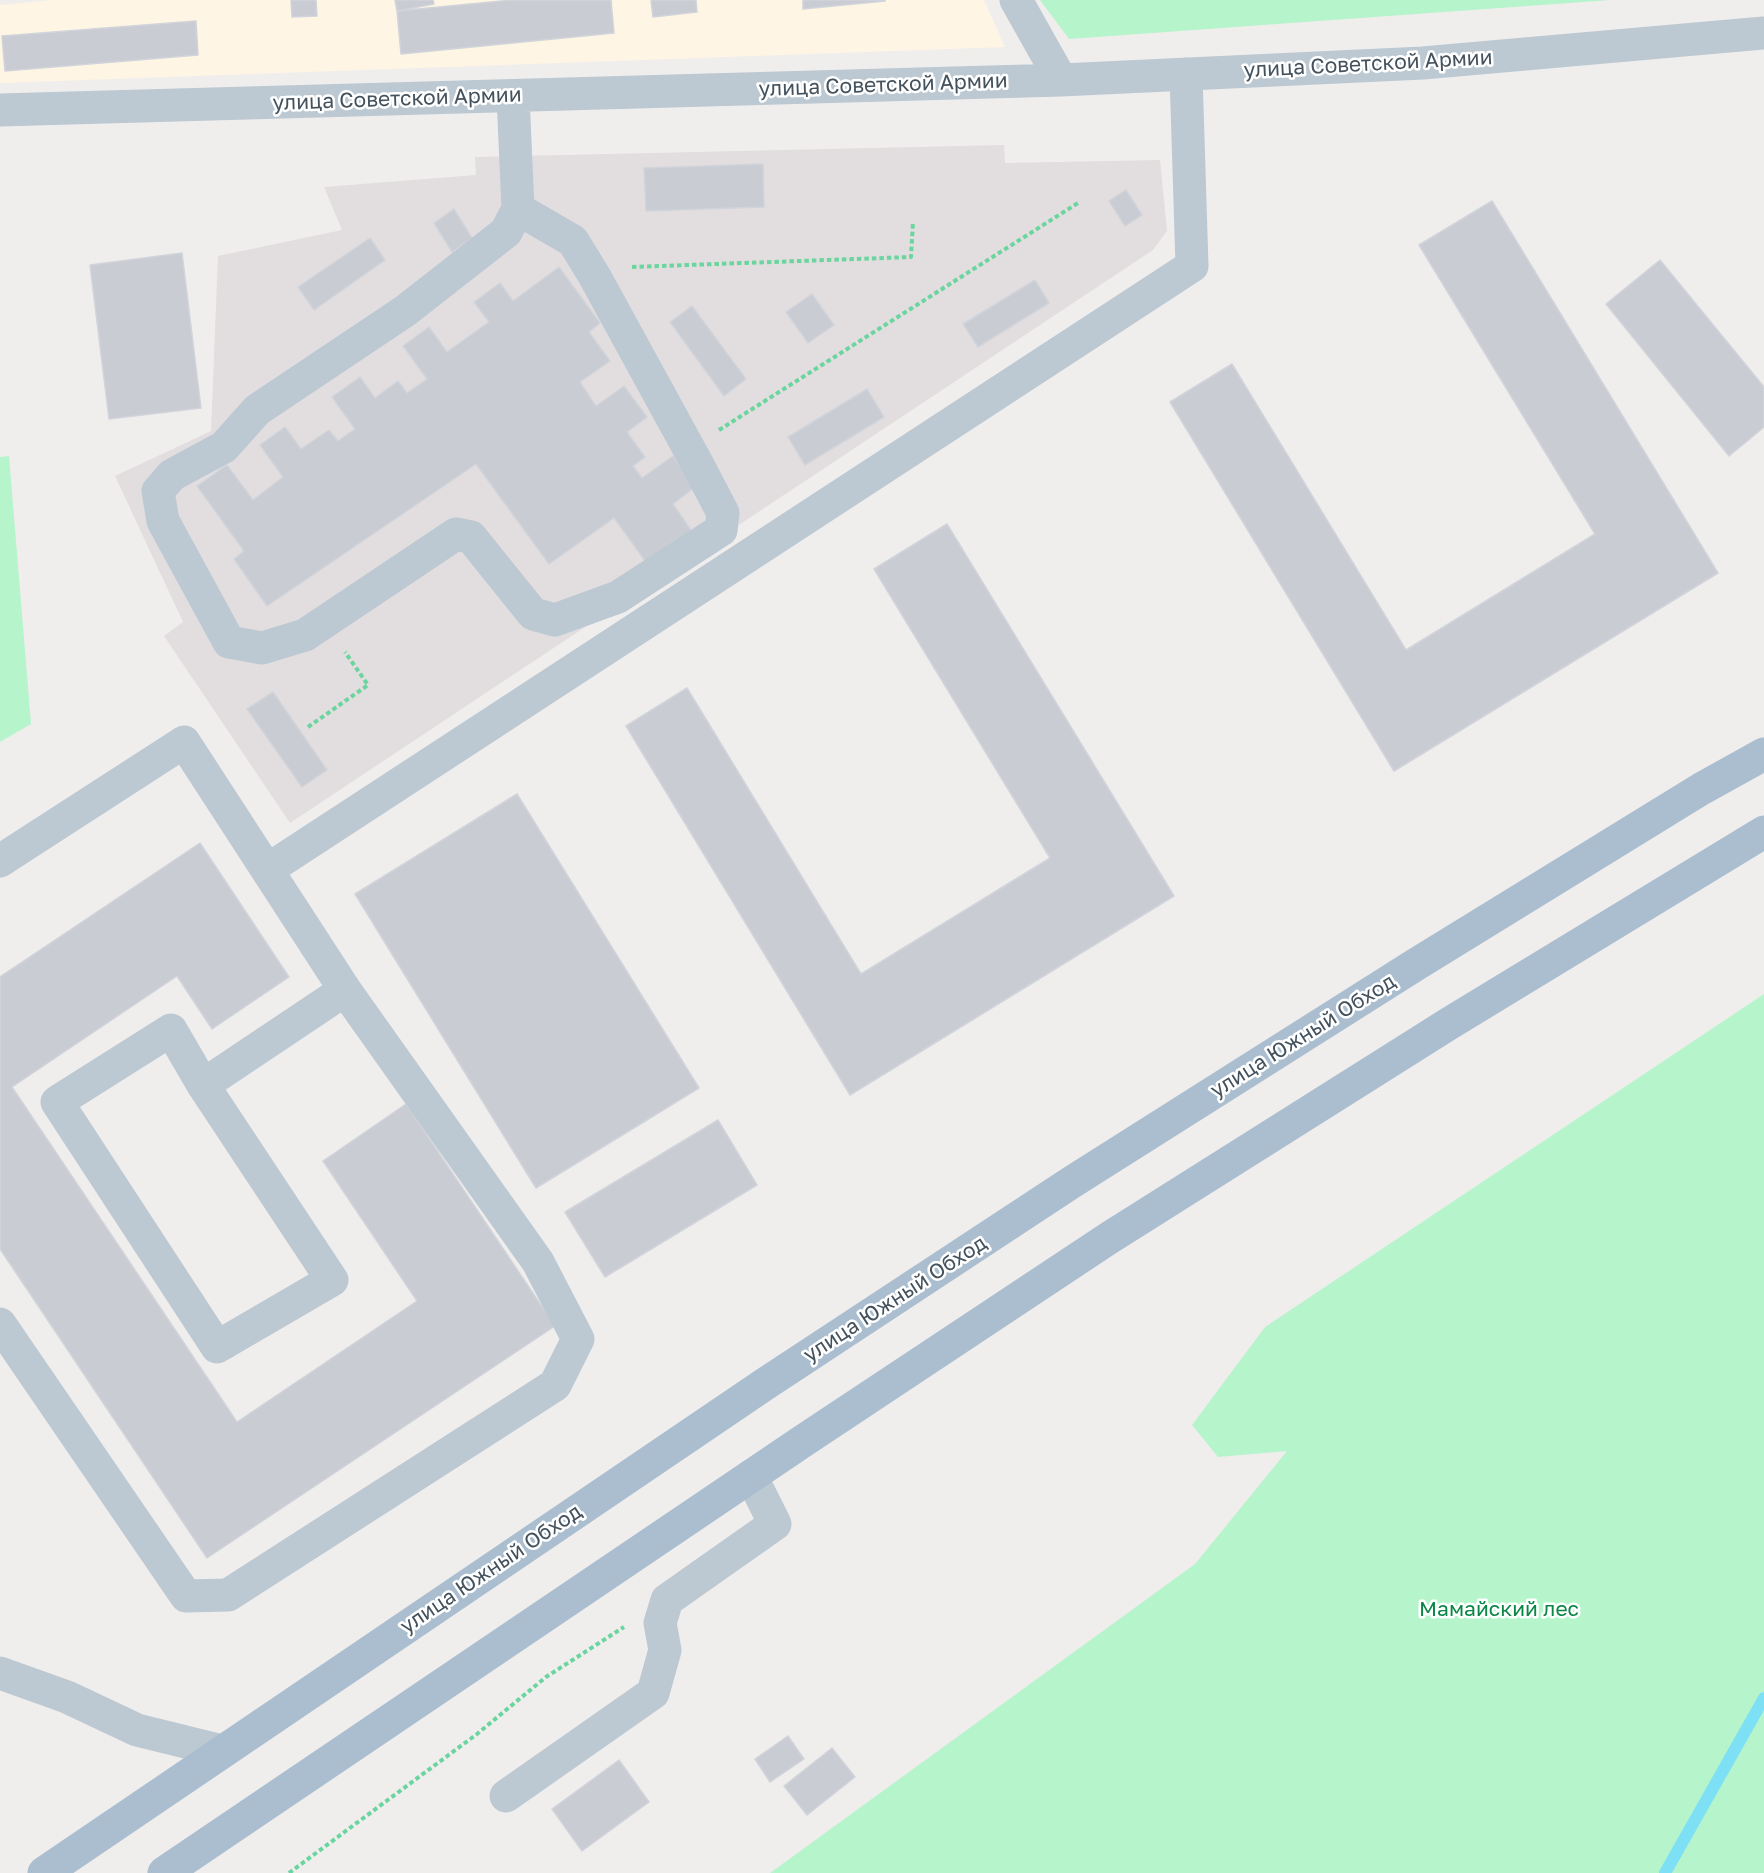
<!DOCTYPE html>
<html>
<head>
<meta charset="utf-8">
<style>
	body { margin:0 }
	canvas { display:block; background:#f0eded }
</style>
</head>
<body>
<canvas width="1764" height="1873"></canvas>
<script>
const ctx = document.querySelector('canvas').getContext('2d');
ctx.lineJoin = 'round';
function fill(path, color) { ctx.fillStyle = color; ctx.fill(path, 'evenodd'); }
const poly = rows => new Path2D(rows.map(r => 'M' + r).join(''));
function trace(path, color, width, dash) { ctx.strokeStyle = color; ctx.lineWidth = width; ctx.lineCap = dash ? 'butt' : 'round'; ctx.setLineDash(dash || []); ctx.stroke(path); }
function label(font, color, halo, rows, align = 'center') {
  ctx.font = font + ' "Golos Text",sans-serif'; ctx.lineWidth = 5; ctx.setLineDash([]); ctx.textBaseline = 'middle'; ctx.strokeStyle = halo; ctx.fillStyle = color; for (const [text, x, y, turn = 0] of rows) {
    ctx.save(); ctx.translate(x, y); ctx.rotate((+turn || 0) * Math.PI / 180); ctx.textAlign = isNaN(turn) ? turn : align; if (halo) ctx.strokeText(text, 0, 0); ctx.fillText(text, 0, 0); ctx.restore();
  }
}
fill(poly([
	[53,0,984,0,1005,47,0,83,0,5]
]), '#fef5e4');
fill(poly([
	[1004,145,1005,163,1160,160,1167,231,1153,250,290,823,164,636,183,622,115,476,211,431,218,256,342,230,324,187,476,175,475,157]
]), '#e2dedf');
fill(poly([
	[1040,0,1611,0,1069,39],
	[9,456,31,724,0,742,0,457],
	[1764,994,1764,1873,770,1873,1195,1564,1287,1451,1218,1457,1192,1425,1265,1327]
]), '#b6f4cc');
trace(poly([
	[1665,1873,1764,1698]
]), '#7ee0f5', 12);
const building = poly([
	[291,0,316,0,317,16,292,17,291,0],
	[395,0,433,0,434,4,397,11,395,0],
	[512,0,611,0,614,33,401,54,397,11,512,0],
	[651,0,696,0,697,12,653,17,651,0],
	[803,0,885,0,885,1,803,9,803,0],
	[196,21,198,55,5,71,2,36,196,21],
	[763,164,764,207,646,211,644,168,763,164],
	[1126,190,1142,215,1125,226,1109,201,1126,190],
	[1492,201,1718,573,1394,771,1170,402,1232,364,1406,650,1595,534,1419,245,1492,201],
	[454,209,472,238,452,252,434,223,454,209],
	[370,238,385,260,314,310,298,287,370,238],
	[182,253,201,408,109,419,90,265,182,253],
	[1660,260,1764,387,1764,427,1729,456,1606,304,1660,260],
	[559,267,600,323,589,332,610,361,580,382,596,406,624,386,647,417,627,432,645,457,633,466,642,478,673,456,695,487,673,504,693,533,648,565,614,518,549,564,476,464,267,606,234,559,244,551,197,486,227,465,253,500,283,477,260,445,285,427,301,449,329,430,338,441,355,429,332,397,360,377,375,398,398,381,407,393,427,379,403,346,429,327,447,352,489,322,474,302,500,283,513,301,559,267],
	[1035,280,1049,303,978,347,963,324,1035,280],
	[812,294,834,325,808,343,786,312,812,294],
	[692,306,746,379,724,396,670,322,692,306],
	[867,389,884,417,805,465,788,437,867,389],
	[947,524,1174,896,850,1095,626,726,687,688,861,974,1050,858,874,569,947,524],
	[273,692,327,770,302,787,247,709,273,692],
	[517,794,699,1088,536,1188,355,894,517,794],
	[200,843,289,977,212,1029,177,976,12,1087,237,1422,417,1301,323,1161,406,1104,555,1326,207,1558,0,1249,0,977,200,843],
	[718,1120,757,1185,605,1277,565,1212,718,1120],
	[788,1736,804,1759,770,1782,755,1759,788,1736],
	[832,1748,855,1777,807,1815,784,1786,832,1748],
	[619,1760,649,1802,582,1851,552,1809,619,1760]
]);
fill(building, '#c9ccd3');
trace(building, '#d1d4da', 1.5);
trace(poly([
	[632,267,911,257,913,222],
	[719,430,1078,203],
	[308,727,368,685,345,652],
	[289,1873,477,1734,546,1677,624,1627]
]), '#6ad59e', 4, [4.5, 3]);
trace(poly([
	[1016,0,1061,80],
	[513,96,518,209,506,232,405,311,257,410,224,447,172,475,158,491,163,521,229,642,262,648,305,635,456,534,471,537,533,614,555,620,618,597,721,530,723,513,699,467,595,277,573,241,518,209],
	[0,110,1061,80,1423,63,1764,33],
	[0,861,184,742,345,990,538,1262,578,1339,555,1385,228,1595,186,1596,0,1324],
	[267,870,1192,266,1186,74],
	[203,1085,332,1280,217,1347,57,1102,171,1030,203,1085,345,990],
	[0,1673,67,1697,137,1730,222,1751],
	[506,1796,653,1693,665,1650,660,1623,667,1600,775,1524,751,1476]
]), '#bcc9d2', 33);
trace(poly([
	[44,1873,765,1384,1072,1182,1415,965,1701,789,1764,754],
	[164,1873,803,1441,1109,1238,1450,1023,1764,832]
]), '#aabed0', 33);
label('21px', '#44525d', '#fff', [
	["улица Советской Армии",1368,64,-3],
	["улица Советской Армии",883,85,-2],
	["улица Советской Армии",397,99,-2],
	["улица Южный Обход",1303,1036,-32],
	["улица Южный Обход",895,1299,-33],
	["улица Южный Обход",491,1569,-34]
]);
label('21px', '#0c8646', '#fff', [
	["Мамайский лес",1499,1609]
]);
</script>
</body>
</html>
